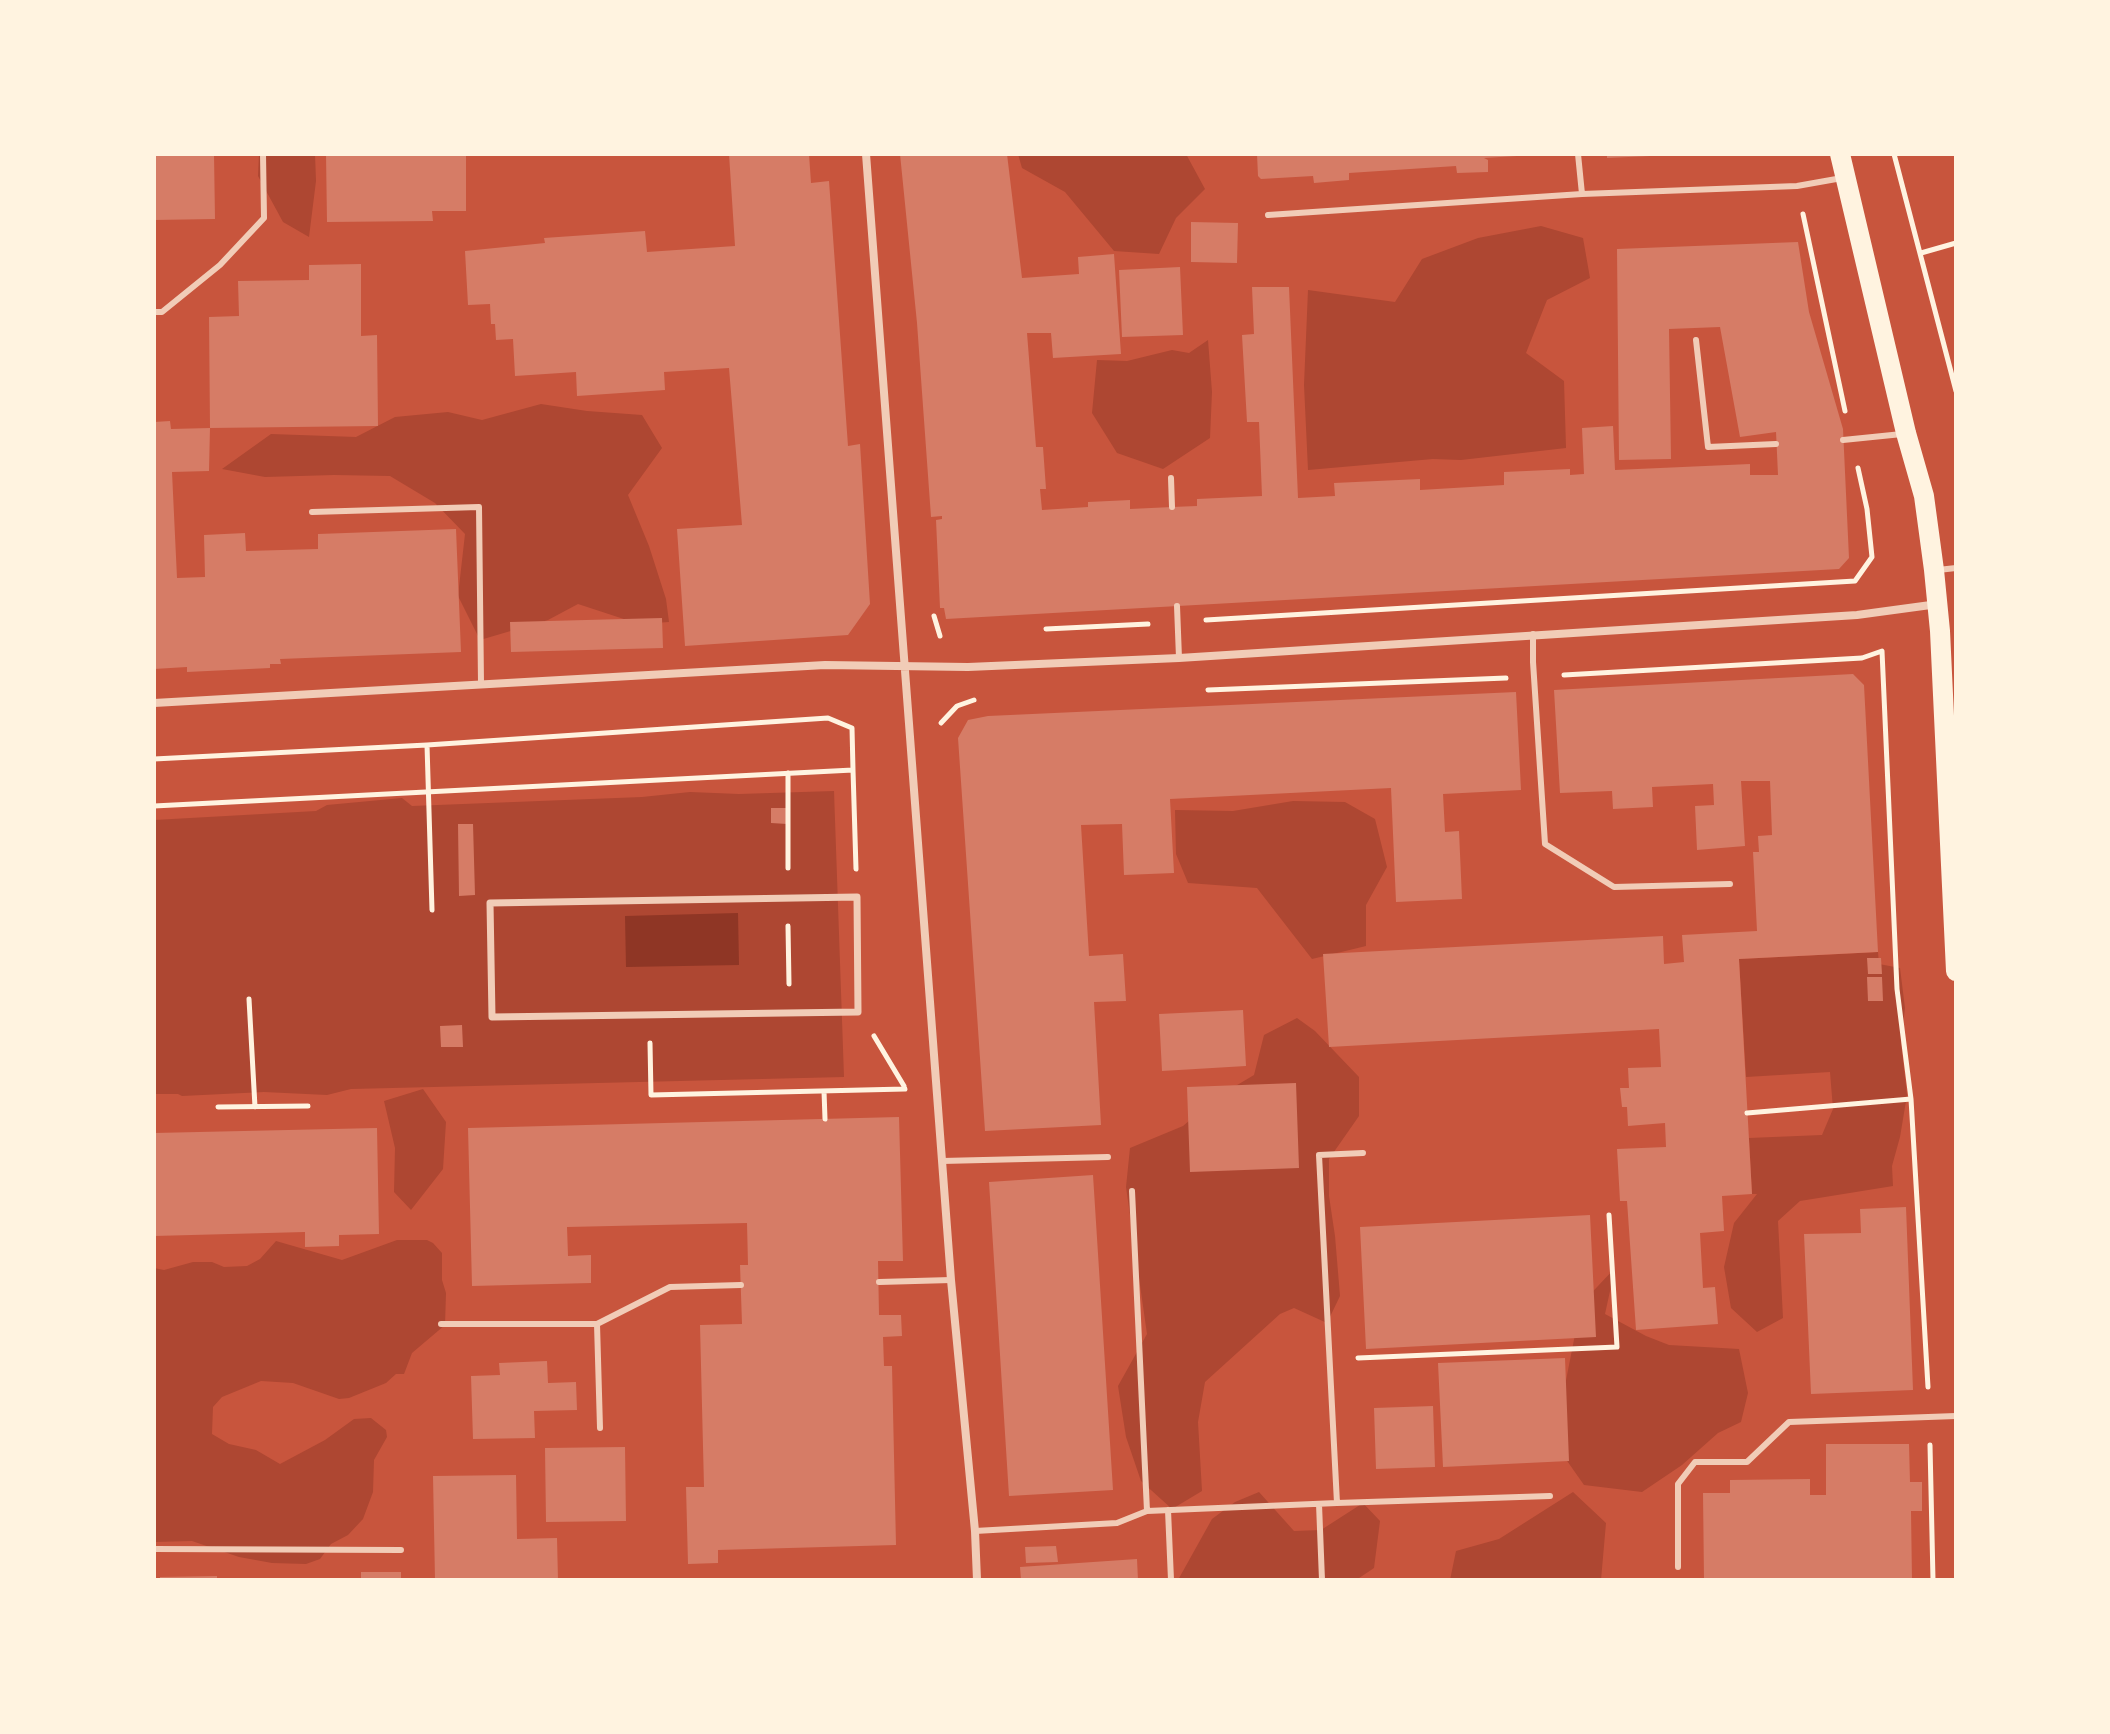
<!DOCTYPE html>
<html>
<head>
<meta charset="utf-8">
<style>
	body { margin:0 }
	#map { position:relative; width:2110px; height:1734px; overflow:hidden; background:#c8553d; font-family:Overpass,sans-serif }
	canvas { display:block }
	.frame { position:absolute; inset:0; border:156px solid #fff3e0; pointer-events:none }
</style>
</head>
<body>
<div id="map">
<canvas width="2110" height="1734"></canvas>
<div class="frame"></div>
</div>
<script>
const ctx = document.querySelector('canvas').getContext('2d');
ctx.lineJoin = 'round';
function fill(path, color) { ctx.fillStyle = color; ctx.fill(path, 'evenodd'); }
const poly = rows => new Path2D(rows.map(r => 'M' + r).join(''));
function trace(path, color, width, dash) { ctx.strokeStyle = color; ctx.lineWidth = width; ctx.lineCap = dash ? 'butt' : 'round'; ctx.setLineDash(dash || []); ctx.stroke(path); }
fill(poly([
	[259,154,315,154,316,181,309,237,283,222,258,176],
	[1018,154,1186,154,1205,189,1176,218,1159,254,1114,251,1065,192,1022,168],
	[1541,226,1583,238,1590,278,1547,300,1526,353,1564,381,1566,448,1461,460,1433,459,1308,470,1304,385,1308,290,1395,302,1422,259,1478,238],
	[1208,340,1212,392,1210,438,1163,469,1117,453,1092,413,1097,360,1127,361,1172,350,1189,353],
	[541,404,587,411,642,415,662,448,628,495,649,546,666,599,669,622,639,624,578,604,548,620,480,640,458,596,465,534,435,503,390,476,334,475,265,477,222,469,271,434,356,437,395,417,448,412,482,420],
	[834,791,844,1077,351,1089,327,1095,264,1092,182,1096,178,1094,154,1094,154,820,316,811,327,805,402,798,412,806,642,797,690,792,739,794],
	[1293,801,1345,802,1375,819,1387,867,1366,905,1366,946,1312,959,1257,888,1188,883,1176,854,1175,810,1233,811],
	[1878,952,1879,964,1900,968,1905,1008,1901,1042,1907,1095,1900,1137,1892,1166,1893,1186,1800,1201,1778,1221,1783,1318,1757,1332,1731,1308,1724,1267,1734,1223,1757,1194,1752,1194,1749,1138,1822,1135,1833,1109,1830,1072,1746,1077,1739,959],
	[1297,1018,1315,1031,1359,1077,1359,1116,1329,1159,1329,1196,1335,1236,1340,1296,1327,1323,1294,1308,1280,1314,1205,1382,1198,1422,1202,1491,1172,1509,1141,1481,1126,1437,1118,1386,1147,1334,1126,1187,1130,1148,1183,1126,1217,1097,1254,1075,1264,1035],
	[423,1089,446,1122,443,1169,411,1210,394,1192,395,1148,384,1101],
	[397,1240,427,1240,433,1243,442,1253,442,1280,446,1293,445,1325,412,1353,404,1374,396,1374,386,1383,349,1398,339,1399,293,1383,261,1381,222,1397,213,1407,212,1434,229,1444,256,1450,280,1464,325,1440,354,1419,371,1418,386,1430,387,1437,374,1460,373,1492,363,1519,348,1535,331,1544,320,1559,306,1564,272,1563,239,1557,192,1541,154,1542,154,1268,164,1270,193,1262,212,1262,224,1267,247,1266,260,1259,276,1241,342,1260],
	[1615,1268,1605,1314,1646,1336,1669,1345,1739,1349,1748,1393,1741,1422,1718,1433,1682,1465,1642,1492,1584,1485,1551,1438,1559,1416,1581,1304],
	[1259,1492,1294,1531,1321,1530,1363,1503,1380,1521,1374,1568,1356,1580,1178,1580,1212,1519,1235,1502],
	[1573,1492,1606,1523,1601,1580,1450,1580,1456,1551,1499,1539]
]), '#ae4732');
fill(poly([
	[738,913,739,965,626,967,625,916]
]), '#8f3625');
fill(poly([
	[154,154,214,154,215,219,154,220],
	[326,154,466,154,466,211,432,211,433,221,327,222],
	[729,154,809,154,811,183,829,181,848,446,860,444,870,604,848,635,685,646,677,529,742,525,729,368,664,372,665,390,577,396,576,372,515,376,513,339,496,340,495,324,491,324,490,304,468,305,465,251,545,243,544,238,645,231,647,252,735,246],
	[900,154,1007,154,1022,278,1079,274,1078,257,1114,254,1121,354,1053,358,1051,333,1027,333,1036,447,1043,447,1046,489,1040,489,1042,510,1088,507,1088,502,1130,500,1130,509,1172,507,1197,506,1197,499,1262,496,1259,422,1247,422,1242,335,1254,334,1252,287,1289,287,1298,498,1335,496,1334,483,1420,479,1420,490,1504,485,1504,472,1570,469,1570,475,1584,474,1582,428,1613,426,1615,470,1750,464,1750,475,1778,475,1776,432,1740,437,1720,327,1669,329,1671,459,1619,460,1617,249,1798,242,1809,312,1843,429,1849,558,1839,569,946,619,944,608,940,608,936,520,942,519,942,516,931,517,917,323],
	[1257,154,1517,154,1517,156,1484,158,1488,160,1488,172,1457,173,1456,166,1349,173,1349,180,1314,183,1313,176,1261,179,1258,176],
	[1607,154,1650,154,1650,156,1607,158],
	[1191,222,1238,223,1237,263,1191,262],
	[361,264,361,336,377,335,378,426,210,428,209,317,239,316,238,281,309,280,309,265],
	[1180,267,1183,335,1122,337,1119,270],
	[170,421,171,429,210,428,209,471,172,472,177,578,205,577,204,535,245,533,246,551,318,549,318,534,456,529,461,652,280,659,281,664,270,664,270,668,187,672,187,667,154,669,154,422],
	[662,618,663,648,511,652,510,622],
	[1853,674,1864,685,1878,952,1739,959,1752,1194,1722,1196,1724,1231,1700,1233,1703,1288,1715,1287,1718,1324,1636,1330,1627,1201,1620,1201,1617,1149,1666,1147,1665,1123,1628,1126,1627,1107,1622,1107,1620,1088,1629,1088,1628,1068,1661,1067,1659,1029,1329,1047,1323,954,1663,936,1664,964,1684,962,1682,935,1757,931,1753,852,1759,852,1758,836,1772,835,1770,781,1741,781,1745,846,1697,850,1695,806,1714,805,1713,784,1652,787,1653,807,1613,809,1612,791,1560,793,1554,690],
	[1516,692,1521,790,1443,794,1445,832,1459,831,1462,899,1396,902,1391,788,1170,799,1174,873,1124,875,1122,824,1081,825,1089,956,1123,954,1126,1001,1094,1002,1101,1125,985,1131,958,738,968,720,988,716],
	[771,808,788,808,787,824,771,823],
	[458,824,473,824,475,895,459,896],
	[1867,958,1881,958,1882,974,1868,974],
	[1867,977,1882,977,1883,1001,1868,1001],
	[1243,1010,1246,1066,1162,1071,1159,1014],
	[462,1025,463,1047,441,1047,440,1026],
	[1296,1083,1299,1168,1190,1172,1187,1087],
	[899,1117,903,1261,878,1261,879,1315,901,1315,902,1336,883,1337,884,1366,892,1366,896,1545,718,1550,718,1563,688,1564,686,1487,704,1487,700,1325,742,1324,740,1265,748,1265,747,1223,567,1227,568,1256,591,1255,591,1283,472,1286,468,1128],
	[377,1128,379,1234,339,1235,339,1246,305,1247,305,1232,154,1236,154,1133],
	[1093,1175,1113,1490,1009,1496,989,1182],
	[1906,1207,1913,1390,1811,1394,1804,1234,1861,1233,1860,1209],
	[1590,1215,1596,1337,1366,1349,1360,1227],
	[1565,1358,1569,1461,1443,1467,1438,1363],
	[547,1361,548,1383,576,1382,577,1410,534,1411,535,1438,473,1439,471,1376,500,1375,499,1363],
	[1433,1406,1435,1467,1376,1469,1374,1408],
	[1826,1444,1909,1444,1910,1482,1922,1482,1922,1511,1911,1511,1912,1580,1704,1580,1703,1493,1730,1493,1730,1480,1810,1479,1810,1495,1826,1495],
	[625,1447,626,1521,546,1522,545,1448],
	[516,1475,517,1539,557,1538,558,1580,435,1580,433,1476],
	[1056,1546,1058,1562,1026,1563,1025,1547],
	[1137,1559,1138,1580,1021,1580,1020,1567],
	[361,1572,401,1572,401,1580,361,1580],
	[217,1576,217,1580,160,1580,160,1577]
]), '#d67c66');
trace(poly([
	[1894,154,1956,391],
	[1803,214,1845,411],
	[1921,253,1956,243],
	[934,616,940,636],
	[1206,620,1855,581,1872,557,1867,509,1858,468],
	[1046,629,1148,624],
	[1564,675,1862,658,1882,651,1897,989,1911,1099,1928,1387],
	[1208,690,1506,678],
	[941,723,957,706,974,700],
	[427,745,432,910],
	[154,759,427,745,828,718,852,728,853,770,154,806],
	[853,770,856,869],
	[788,773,788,868],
	[788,926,789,984],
	[249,999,255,1107],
	[874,1036,904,1086],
	[650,1043,651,1095,905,1089],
	[824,1091,825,1119],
	[218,1107,308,1106],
	[1747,1113,1911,1099],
	[1358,1358,1617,1347,1609,1215],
	[1930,1445,1933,1580]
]), '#fff3e0', 5);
trace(poly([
	[1578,154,1582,194,1797,186,1842,178],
	[1268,215,1582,194],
	[154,312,162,312,220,265,264,218,263,154],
	[1696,340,1708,447,1776,444],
	[1843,440,1902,434],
	[1171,478,1172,507],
	[312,512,479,507,481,683],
	[1938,570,1956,568],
	[1177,606,1179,658],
	[1533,634,1533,662,1545,844,1614,887,1730,884],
	[942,1161,1108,1157],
	[1132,1191,1147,1511],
	[879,1282,951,1280],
	[441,1324,597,1324],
	[600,1428,597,1324,670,1287,741,1285],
	[1337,1503,1550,1496],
	[1319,1504,1322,1580],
	[1168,1510,1171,1580],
	[975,1531,1117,1523,1147,1511,1337,1503,1319,1155,1363,1153],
	[154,1549,401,1550],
	[1678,1567,1678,1484,1695,1462,1747,1462,1789,1422,1956,1416]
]), '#f1ccb7', 6);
trace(poly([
	[857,897,858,1012,492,1017,490,903,857,897]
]), '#f1ccb7', 7);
trace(poly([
	[866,154,951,1280,975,1531,977,1580],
	[154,703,825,665,968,667,1179,658,1857,615,1938,604]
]), '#f1ccb7', 8);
trace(poly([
	[1840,154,1906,433,1924,496,1934,570,1940,631,1956,971]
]), '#fff3e0', 20);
</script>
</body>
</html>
